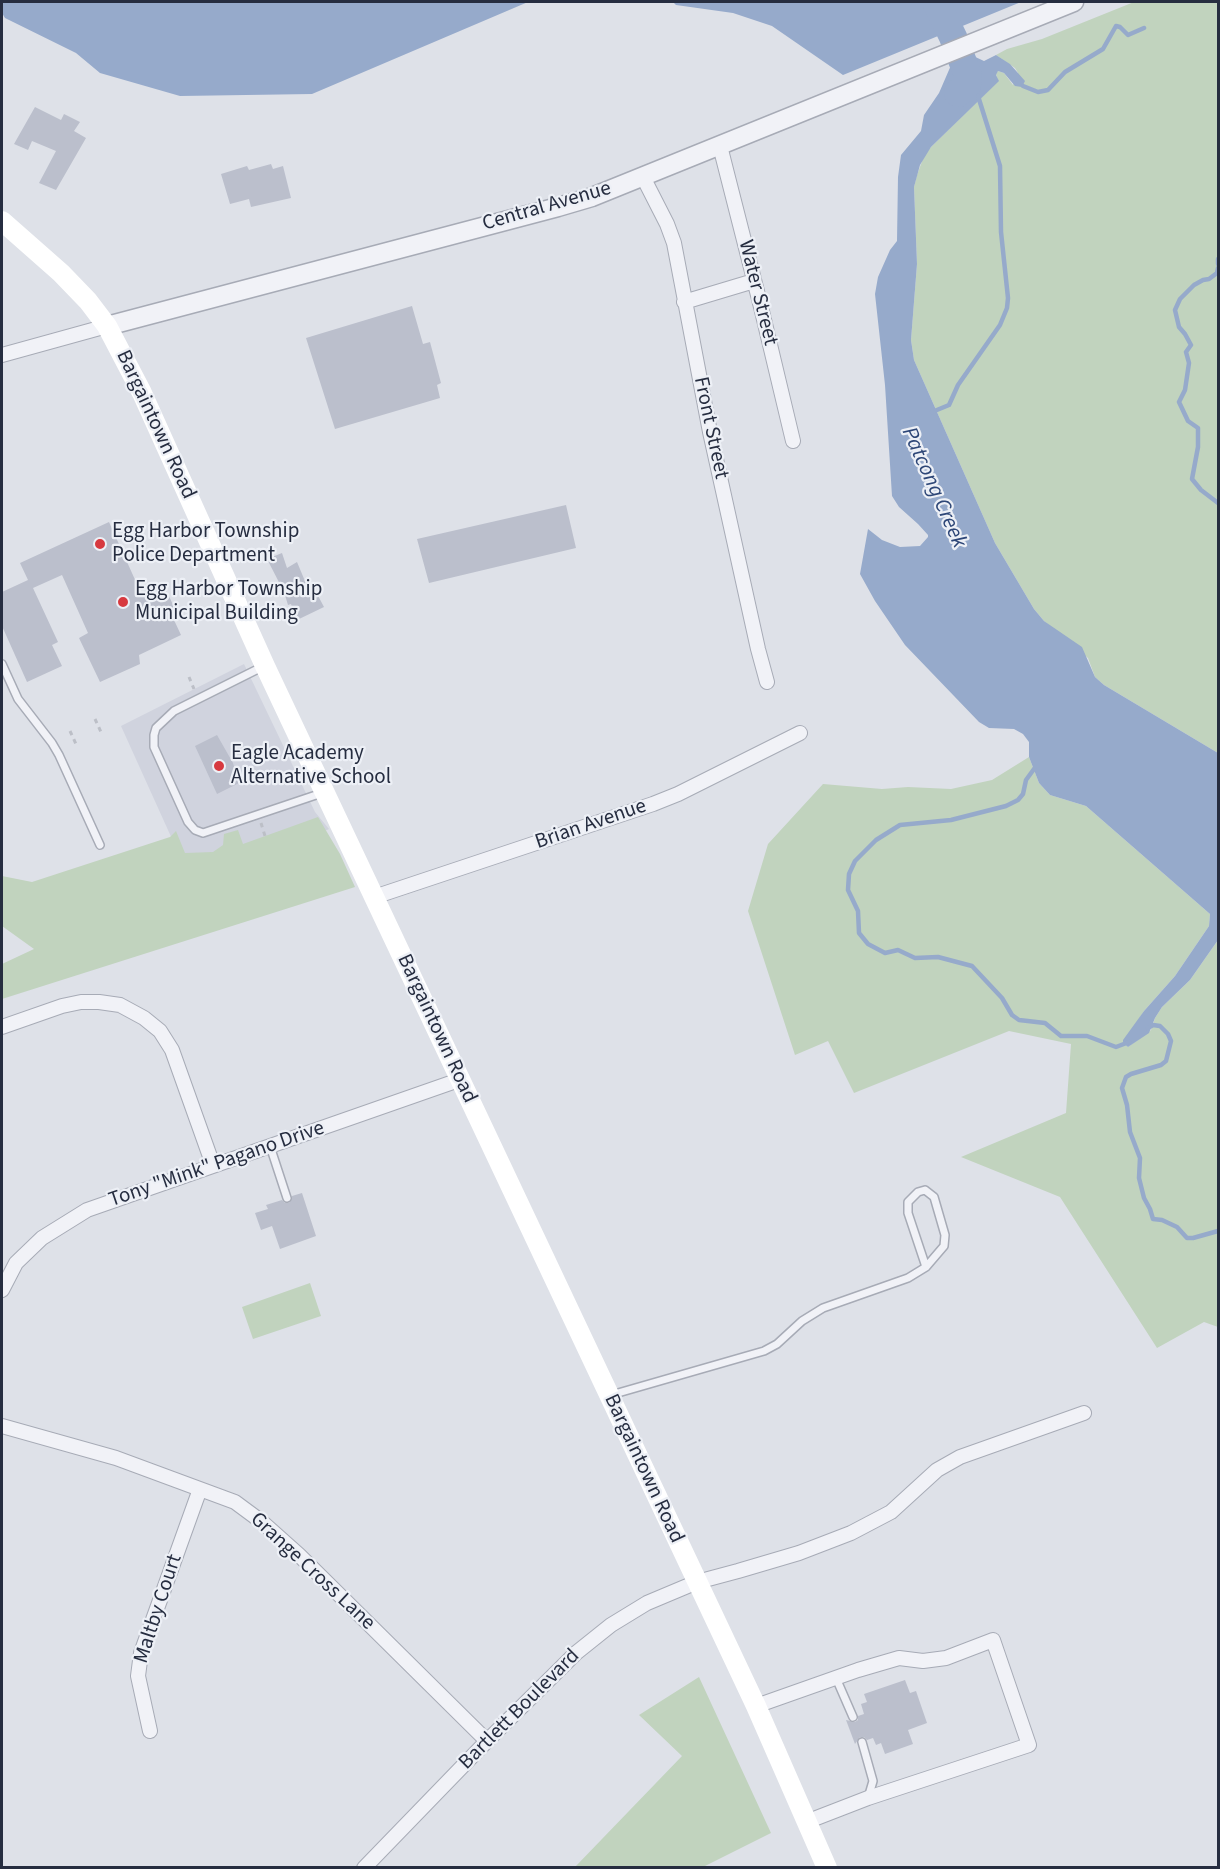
<!DOCTYPE html>
<html>
<head>
<meta charset="utf-8">
<style>
	body { margin:0 }
	#map { position:relative; width:1220px; height:1869px; overflow:hidden; background:#dee1e8; font-family:"Source Sans 3",sans-serif }
	canvas { display:block }
	.frame { position:absolute; inset:0; border:3px solid #262d40; pointer-events:none }
</style>
</head>
<body>
<div id="map">
<canvas width="1220" height="1869"></canvas>
<div class="frame"></div>
</div>
<script>
const ctx = document.querySelector('canvas').getContext('2d');
ctx.lineJoin = 'round';
function fill(path, color) { ctx.fillStyle = color; ctx.fill(path, 'evenodd'); }
const poly = rows => new Path2D(rows.map(r => 'M' + r).join(''));
function trace(path, color, width, dash) { ctx.strokeStyle = color; ctx.lineWidth = width; ctx.lineCap = dash ? 'butt' : 'round'; ctx.setLineDash(dash || []); ctx.stroke(path); }
function label(font, color, halo, rows, align = 'center') {
  ctx.font = font + ' "Source Sans 3",sans-serif'; ctx.lineWidth = 4.5; ctx.setLineDash([]); ctx.textBaseline = 'middle'; ctx.strokeStyle = halo; ctx.fillStyle = color; for (const [text, x, y, turn = 0] of rows) {
    ctx.save(); ctx.translate(x, y); ctx.rotate((+turn || 0) * Math.PI / 180); ctx.textAlign = isNaN(turn) ? turn : align; if (halo) ctx.strokeText(text, 0, 0); ctx.fillText(text, 0, 0); ctx.restore();
  }
}
fill(poly([
	[244,664,315,812,329,829,196,892,121,726]
]), '#d0d3de');
fill(poly([
	[1134,2,1218,2,1218,753,1104,685,1095,677,1088,658,1044,621,1034,609,995,543,914,360,911,340,917,264,914,187,917,175,924,156,931,147,998,81,996,74,998,71,1004,73,1013,85,1018,73,1015,68,996,55,1007,49,1042,39],
	[1029,757,1039,783,1050,795,1086,806,1210,914,1209,926,1175,976,1144,1011,1124,1043,1128,1047,1151,1030,1155,1018,1162,1007,1190,980,1218,940,1218,1327,1204,1322,1157,1348,1060,1197,961,1157,1066,1113,1071,1044,1009,1031,854,1093,828,1041,795,1055,748,911,768,844,823,784,882,789,908,787,951,789,992,780],
	[318,817,340,854,355,887,2,999,2,964,34,949,2,926,2,876,32,882,170,837,176,831,185,853,213,852,223,845,224,834,238,830,243,844],
	[310,1283,321,1316,253,1339,242,1307],
	[699,1677,771,1833,703,1867,575,1867,682,1756,639,1715]
]), '#c1d3be');
fill(poly([
	[2,2,528,2,312,94,180,96,100,73,76,53,5,18,2,13],
	[673,2,1021,2,843,75,772,26,733,13,676,5],
	[971,55,984,61,996,55,1010,64,1025,81,1022,87,1015,86,1004,73,998,71,996,75,999,81,931,147,920,165,914,187,917,264,911,340,914,360,995,543,1034,609,1044,621,1082,647,1095,677,1104,685,1218,753,1218,940,1190,980,1162,1007,1155,1018,1149,1033,1128,1047,1123,1043,1123,1040,1144,1011,1175,976,1209,926,1210,914,1086,806,1050,795,1039,783,1029,757,1029,742,1023,734,1014,729,989,728,979,722,905,645,875,601,860,574,868,529,882,540,900,547,920,546,928,537,928,535,918,524,899,507,892,496,885,385,875,294,878,277,890,250,897,241,898,177,901,155,921,131,924,115,939,93,952,63]
]), '#96aacb');
trace(poly([
	[1023,86,1038,92,1048,90,1065,72,1103,49,1116,26,1120,27,1128,35,1144,28],
	[1218,259,1218,264],
	[1218,268,1217,273,1209,279,1203,280,1194,285,1180,299,1175,310,1179,327,1185,334,1191,345,1186,352,1189,363,1185,390,1179,402,1188,421,1198,428,1198,447,1192,479,1201,490,1218,503],
	[932,412,949,405,958,385,1000,325,1007,308,1008,298,1001,232,1000,166,978,96],
	[1034,769,1026,780,1023,794,1018,800,1006,806,951,820,900,825,876,840,855,861,849,874,848,890,858,911,859,933,868,944,885,953,898,950,915,958,938,957,972,966,1002,998,1012,1015,1019,1020,1045,1023,1061,1036,1087,1036,1116,1047,1129,1042],
	[1148,1028,1153,1025,1160,1026,1168,1034,1171,1041,1166,1061,1161,1065,1131,1074,1126,1077,1122,1088,1127,1105,1130,1132,1140,1158,1139,1178,1144,1198,1150,1209,1153,1219,1162,1220,1177,1227,1187,1238,1193,1238,1218,1231]
]), '#96aacb', 4.5);
trace(poly([
	[936,2,953,37,968,75,967,85,958,93]
]), '#96aacb', 28);
fill(poly([
	[35,107,61,120,64,114,80,122,74,131,86,138,56,190,39,183,56,151,32,141,28,150,14,144],
	[271,164,273,169,283,166,291,198,251,207,249,199,230,204,221,174,247,166,249,170],
	[412,306,423,344,430,342,441,383,437,385,440,398,335,429,306,338],
	[566,505,576,548,429,583,417,539],
	[109,522,141,593,163,583,179,618,174,620,181,635,139,655,140,664,100,682,79,638,88,633,62,575,33,588,58,642,52,645,62,666,27,682,2,626,2,592,28,580,20,563],
	[282,553,287,568,297,562,310,593,315,590,324,607,297,620,291,604,288,605,284,592,267,559],
	[217,735,233,763,235,770,233,771,239,783,217,794,195,746],
	[302,1193,316,1236,280,1249,272,1226,261,1230,255,1213,268,1209,266,1205,282,1200,285,1203,289,1203,292,1196],
	[905,1680,910,1693,916,1691,927,1723,908,1730,913,1744,885,1754,881,1743,876,1745,873,1738,867,1740,864,1737,860,1737,855,1744,846,1720,855,1722,858,1720,858,1716,864,1714,861,1704,867,1702,864,1694]
]), '#bbbfcc');
const service = poly([
	[2,664,18,699,52,743,59,755,100,845],
	[262,667,174,711,156,728,154,735,154,747,188,822,195,830,203,833,322,793],
	[270,1146,287,1198],
	[611,1395,764,1351,777,1344,802,1321,823,1308,908,1278,926,1267,944,1246,945,1235,934,1197,925,1190,918,1192,908,1202,908,1213,926,1267],
	[836,1678,853,1717],
	[862,1742,873,1781,868,1798]
]);
const minor = poly([
	[720,146,761,307,793,441],
	[643,177,667,224,674,243,710,432,758,649,767,682],
	[684,302,754,281],
	[2,355,107,326],
	[374,897,653,804,678,794,800,733],
	[2,1027,62,1006,81,1002,99,1002,120,1005,144,1018,160,1031,172,1050,213,1165],
	[2,1290,16,1263,42,1238,87,1210,459,1080],
	[2,1426,116,1458,235,1502,262,1522,299,1555,487,1741],
	[756,1706,858,1670,899,1658,923,1661,946,1658,993,1640,1029,1745,868,1798,806,1822],
	[150,1731,138,1676,141,1653,200,1489],
	[364,1868,487,1741,576,1653,611,1625,647,1603,697,1582,738,1571,799,1553,851,1533,891,1512,937,1470,960,1457,1084,1413]
]);
const tertiary = poly([
	[107,326,558,207,592,197,1074,2]
]);
trace(service, '#a7abb6', 10);
trace(minor, '#a7abb6', 16);
trace(tertiary, '#a7abb6', 21);
trace(poly([
	[189,677,194,689],
	[95,719,101,732],
	[70,731,76,744],
	[261,823,265,836]
]), '#bcbfc7', 3, [4.5, 4.5]);
trace(service, '#f1f2f7', 7);
trace(minor, '#f1f2f7', 14);
trace(tertiary, '#f1f2f7', 18);
trace(poly([
	[2,221,61,273,88,301,107,326,142,393,265,666,756,1706,827,1868]
]), '#fff', 20);
for (const [x, y, r, color] of [
	[100,544,6,"#d7393f"],
	[123,602,6,"#d7393f"],
	[219,766,6,"#d7393f"]
]) { const dot = new Path2D(); dot.arc(x, y, r, 0, 2 * Math.PI); ctx.fillStyle = color; ctx.fill(dot); trace(dot, '#edf0f6', 2); }
label('21px', '#262d40', '#edf0f6', [
	["Central Avenue",547,207,-16],
	["Water Street",757,293,76],
	["Bargaintown Road",155,425,65],
	["Front Street",710,428,78],
	["Brian Avenue",591,825,-19],
	["Bargaintown Road",436,1029,65],
	["Tony \"Mink\" Pagano Drive",217,1165,-19],
	["Bargaintown Road",643,1469,65],
	["Grange Cross Lane",312,1572,43],
	["Maltby Court",159,1609,-72],
	["Bartlett Boulevard",520,1710,-45]
]);
label('21px', '#262d40', '#edf0f6', [
	["Egg Harbor Township",112,532],
	["Police Department",112,556],
	["Egg Harbor Township",135,590],
	["Municipal Building",135,614],
	["Eagle Academy",231,754],
	["Alternative School",231,778]
], 'left');
label('italic 22px', '#2d4677', '#edf0f6', [
	["Patcong Creek",933,488,66]
]);
</script>
</body>
</html>
